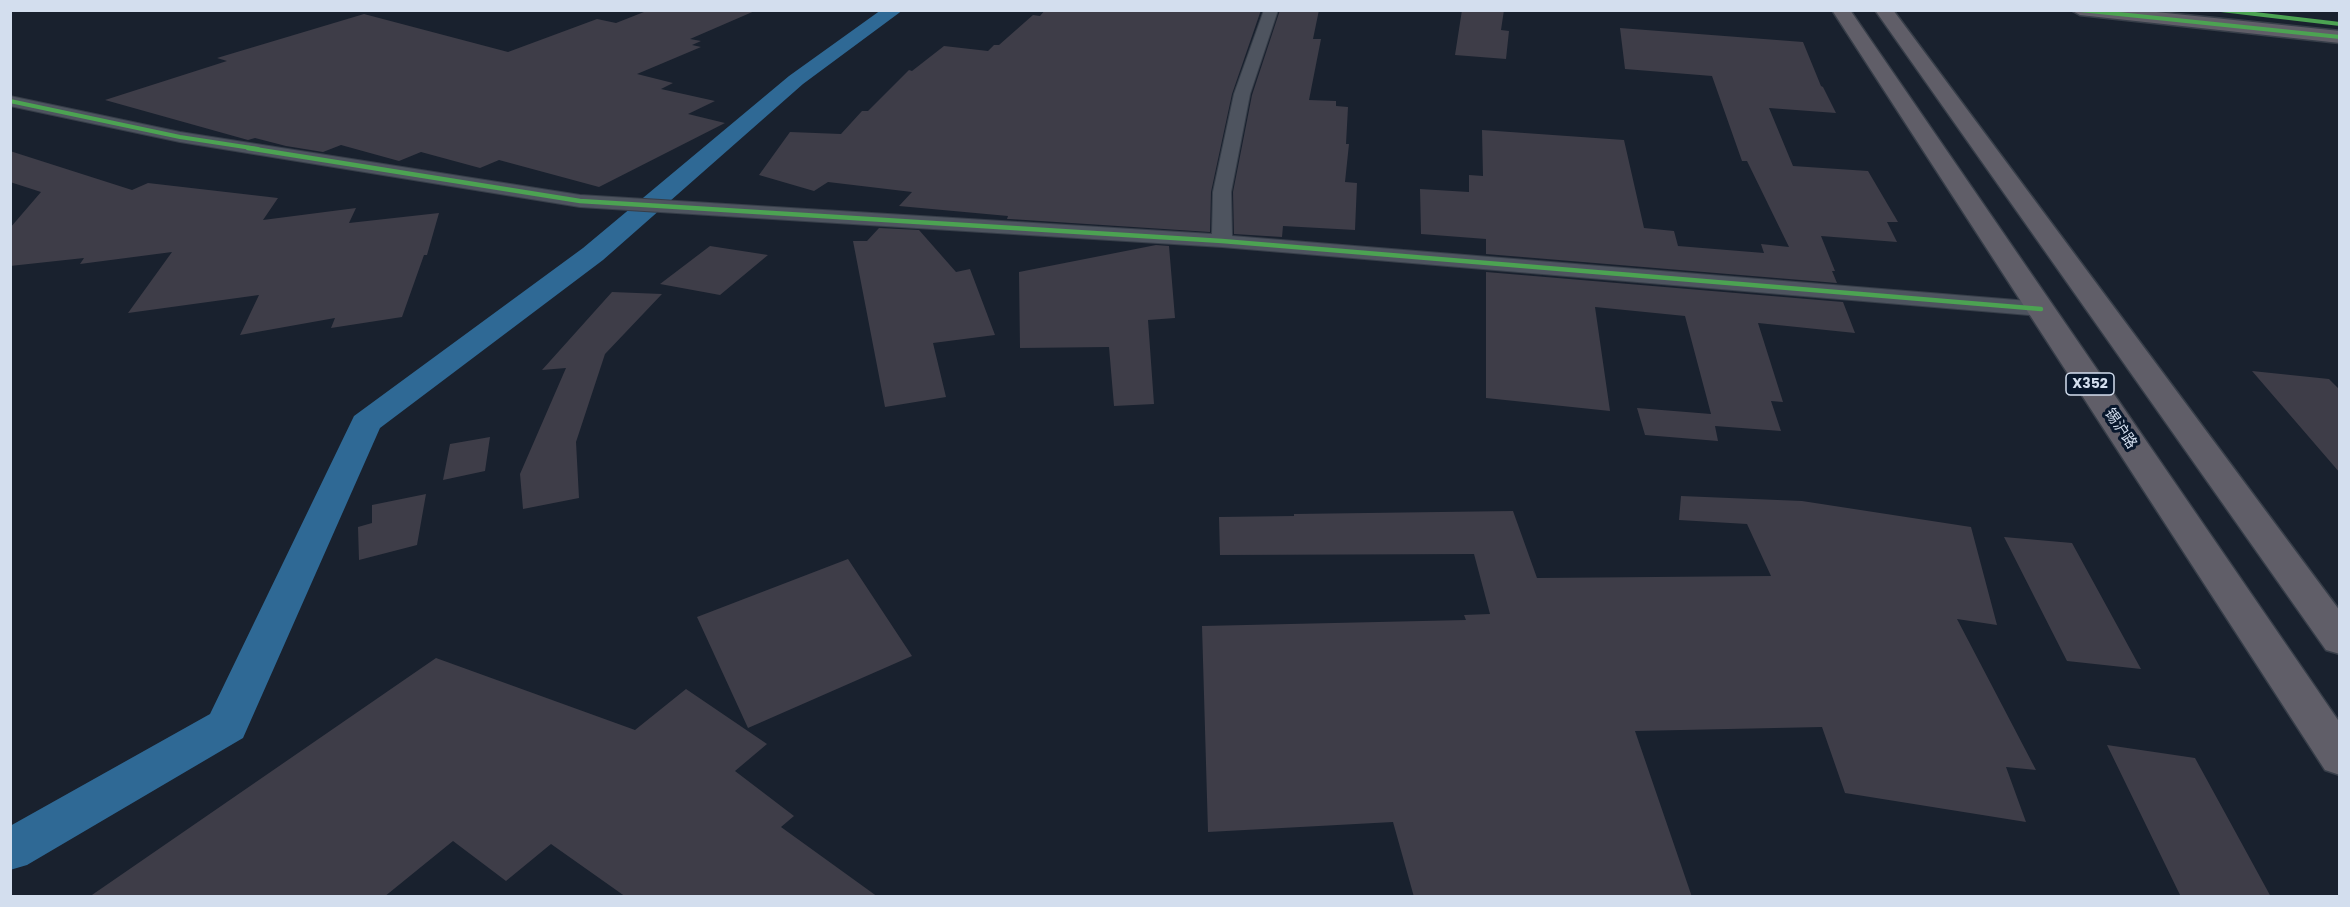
<!DOCTYPE html>
<html>
<head>
<meta charset="utf-8">
<style>
	body { margin:0 }
	#map { position:relative; width:2350px; height:907px; overflow:hidden; background:#19212e; font-family:Poppins,sans-serif }
	canvas { display:block }
	.frame { position:absolute; inset:0; border:12px solid #d3deee; pointer-events:none }
</style>
</head>
<body>
<div id="map">
<canvas width="2350" height="907"></canvas>
<div class="frame"></div>
</div>
<script>
const ctx = document.querySelector('canvas').getContext('2d');
ctx.lineJoin = 'round';
const poly = rows => new Path2D(rows.map(r => 'M' + r).join(''));
function fill(path, color) { ctx.fillStyle = color; ctx.fill(path, 'evenodd'); }
function trace(path, color, width, dash) { ctx.strokeStyle = color; ctx.lineWidth = width; ctx.lineCap = dash ? 'butt' : 'round'; ctx.setLineDash(dash || []); ctx.stroke(path); }
function label(font, color, halo, rows, align = 'center') {
  ctx.font = font + ' Poppins,"Noto Sans SC",sans-serif'; ctx.lineWidth = 6; ctx.setLineDash([]); ctx.textBaseline = 'middle'; ctx.strokeStyle = halo; ctx.fillStyle = color; for (const [text, x, y, turn = 0] of rows) {
    ctx.save(); ctx.translate(x, y); ctx.rotate((+turn || 0) * Math.PI / 180); ctx.textAlign = isNaN(turn) ? turn : align; if (halo) ctx.strokeText(text, 0, 0); ctx.fillText(text, 0, 0); ctx.restore();
  }
}
fill(poly([
	[881,10,903,10,803,84,603,260,380,428,243,738,27,865,10,870,10,826,210,714,354,416,583,248,789,76,881,10]
]), '#2f6995');
fill(poly([
	[649,10,757,10,690,39,701,41,692,45,701,47,637,74,673,83,661,89,715,101,688,114,725,123,599,187,499,160,480,168,421,152,399,161,341,145,323,152,286,146,255,138,248,140,105,100,227,61,217,58,364,14,508,52,597,19,616,23],
	[1045,10,1261,10,1232,94,1211,192,1210,232,1010,219,1007,219,1008,216,899,206,912,192,828,182,814,191,759,175,790,132,841,134,862,111,868,111,909,70,912,71,944,46,988,51,994,45,999,45,1033,15,1040,16],
	[1280,10,1319,10,1313,39,1321,39,1309,100,1336,101,1336,106,1348,107,1346,144,1349,144,1345,182,1357,183,1355,230,1283,226,1282,237,1234,234,1233,192,1252,95],
	[1462,10,1504,10,1501,30,1509,31,1506,59,1455,55],
	[1620,28,1803,42,1821,86,1823,87,1836,113,1769,108,1793,166,1868,171,1898,222,1887,222,1897,242,1821,236,1835,271,1832,271,1837,283,1486,254,1486,239,1421,234,1420,189,1469,192,1469,175,1483,176,1482,130,1624,140,1644,228,1674,231,1678,246,1764,253,1761,244,1789,247,1747,161,1742,161,1712,76,1625,69],
	[10,151,132,190,148,183,278,198,263,220,356,208,349,223,439,213,427,255,424,255,402,317,331,328,335,318,240,335,259,295,128,313,172,252,80,264,84,258,10,266,10,228,41,192,10,182],
	[879,228,919,230,956,272,970,269,995,335,933,343,946,397,885,407,853,241,867,241],
	[1156,245,1169,246,1175,318,1148,320,1154,404,1114,406,1109,347,1020,348,1019,272],
	[710,246,768,255,720,295,660,284],
	[1486,272,1843,302,1855,333,1758,323,1783,402,1771,401,1781,431,1715,426,1718,441,1645,435,1637,408,1711,414,1685,316,1595,307,1610,411,1486,398],
	[612,292,662,294,605,354,576,442,579,498,523,509,520,474,566,368,542,370],
	[2252,371,2329,379,2340,390,2340,473],
	[490,437,485,471,443,480,450,444],
	[426,494,417,545,359,560,358,527,372,523,372,505],
	[1681,496,1802,501,1971,527,1997,625,1957,619,2036,770,2006,767,2026,822,1845,793,1822,727,1635,731,1692,897,1414,897,1393,822,1208,832,1202,626,1466,620,1464,615,1490,614,1474,554,1220,555,1219,517,1294,516,1294,514,1513,511,1537,578,1771,576,1747,524,1679,520],
	[2004,537,2072,543,2141,669,2067,661],
	[848,559,912,656,748,728,697,617],
	[436,658,635,730,686,689,767,744,735,771,794,816,781,827,878,897,626,897,551,844,506,881,453,841,384,897,89,897],
	[2107,745,2195,758,2271,897,2181,897]
]), '#3e3d48');
const street = poly([
	[1264,10,1278,10,1250,94,1231,192,1232,236,2041,302,2049,304,2052,309,2049,314,2041,316,1222,247,580,207,180,142,10,106,10,96,180,132,580,195,1212,234,1213,192,1234,94,1264,10]
]);
const primary = poly([
	[1832,10,1850,10,2340,723,2340,775,2325,770,1832,10],
	[1875,10,1893,10,2340,611,2340,654,2326,650,1875,10],
	[2071,10,2137,10,2340,31,2340,43,2080,15,2071,10]
]);
trace(street, '#373e49', 2);
trace(primary, '#373e49', 3);
fill(street, '#4e545f');
fill(primary, '#605e68');
trace(poly([
	[2080,10,2340,37],
	[2221,10,2340,24],
	[10,101,180,137,258,149]
]), '#4ca352', 4);
trace(poly([
	[248,148,580,201,1222,241,2041,309]
]), '#4ca352', 4.5);
for (const [x, y, w] of [
	[2090,384,48]
]) { const box = new Path2D(); box.roundRect(x - w / 2, y - 11, w, 22, 4.5); ctx.fillStyle = '#08172c'; ctx.fill(box); trace(box, '#d3deee', 1.5); }
label('bold 14px', '#d3deee', null, [
	["X352",2090,384]
]);
label('15px', '#d3deee', '#08172c', [
	["锡沪路",2120,429,56]
]);
</script>
</body>
</html>
